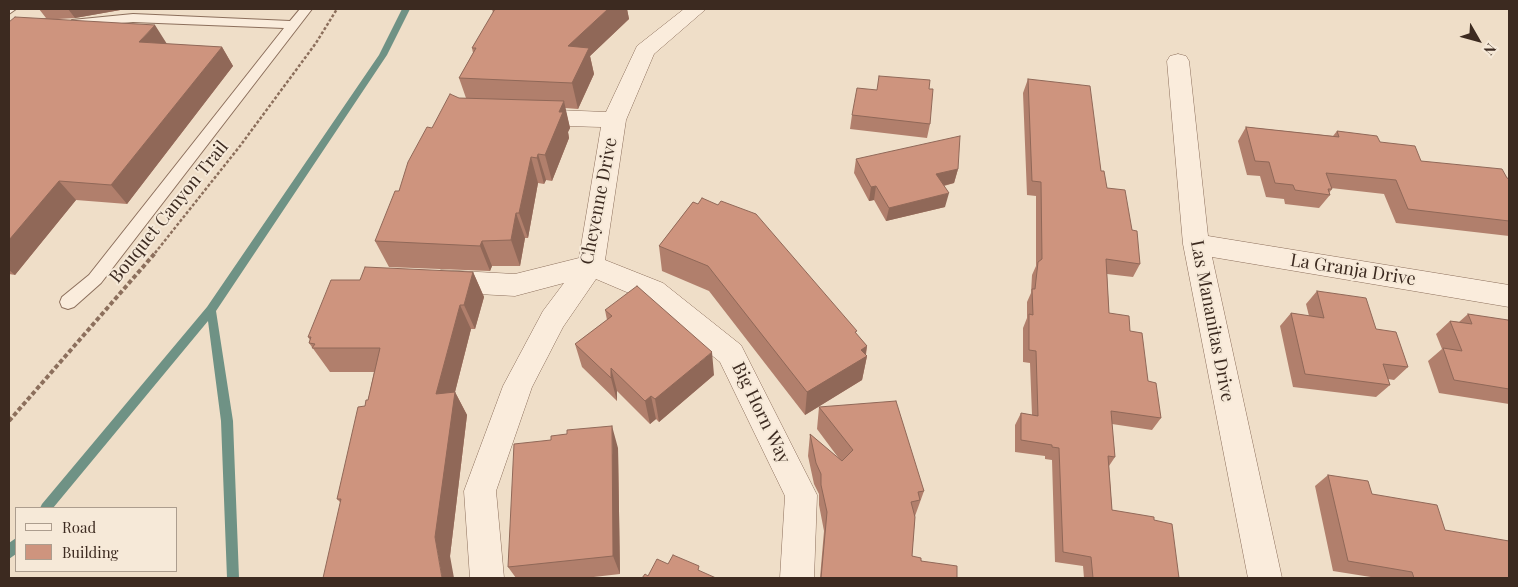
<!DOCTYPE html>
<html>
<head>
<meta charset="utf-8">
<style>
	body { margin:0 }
	#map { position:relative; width:1518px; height:587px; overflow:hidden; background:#efdec8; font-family:"Playfair Display",serif }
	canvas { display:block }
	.frame { position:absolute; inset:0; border:10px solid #3c2a20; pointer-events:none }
	.legend { position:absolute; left:15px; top:507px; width:162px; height:65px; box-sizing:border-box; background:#f6e9d8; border:1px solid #ac9d8e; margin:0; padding:6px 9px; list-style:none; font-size:15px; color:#3c2a20 }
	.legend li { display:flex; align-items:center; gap:10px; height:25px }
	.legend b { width:25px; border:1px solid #ac9d8e }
	.north { position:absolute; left:1453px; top:15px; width:50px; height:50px; -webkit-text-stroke:4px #f6e9d8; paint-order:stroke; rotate:128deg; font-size:14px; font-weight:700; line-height:20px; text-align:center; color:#3c2a20 }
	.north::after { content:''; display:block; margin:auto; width:18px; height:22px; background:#3c2a20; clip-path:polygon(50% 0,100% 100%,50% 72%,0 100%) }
</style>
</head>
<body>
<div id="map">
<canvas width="1518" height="587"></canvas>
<div class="frame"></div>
<ul class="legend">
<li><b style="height:6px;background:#faecdc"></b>Road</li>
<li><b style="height:14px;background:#ce947e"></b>Building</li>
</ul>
<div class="north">N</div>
</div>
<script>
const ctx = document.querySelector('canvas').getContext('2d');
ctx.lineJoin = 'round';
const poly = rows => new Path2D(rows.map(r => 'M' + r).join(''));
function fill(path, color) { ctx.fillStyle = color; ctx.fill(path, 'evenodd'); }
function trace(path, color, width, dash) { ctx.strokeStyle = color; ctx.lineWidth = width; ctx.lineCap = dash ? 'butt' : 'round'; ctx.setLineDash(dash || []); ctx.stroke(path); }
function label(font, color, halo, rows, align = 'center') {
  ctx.font = font + ' "Playfair Display",serif'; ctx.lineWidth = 4; ctx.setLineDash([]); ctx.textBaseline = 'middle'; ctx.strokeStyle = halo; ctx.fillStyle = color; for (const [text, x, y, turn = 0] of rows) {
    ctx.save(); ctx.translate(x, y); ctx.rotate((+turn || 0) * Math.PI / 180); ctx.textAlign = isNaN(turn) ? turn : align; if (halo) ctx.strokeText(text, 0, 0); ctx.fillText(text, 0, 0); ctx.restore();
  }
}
fill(poly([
	[402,9,410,9,387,55,216,311,233,421,239,578,227,578,221,421,208,321,53,508,40,508,42,504,207,307,379,55,402,9],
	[16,538,16,554,9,559,9,543,16,538]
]), '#6f9285');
const lane = poly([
	[9,9,16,9,9,14,9,9],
	[300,9,312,9,101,283,74,307,68,309,62,307,60,302,62,297,89,275,284,28,133,22,76,27,70,23,72,20,133,14,290,21,300,9]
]);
const street = poly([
	[684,9,706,9,654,54,626,120,605,260,663,283,741,345,817,495,814,578,780,578,785,496,720,362,643,299,596,279,563,327,532,387,496,491,504,578,470,578,464,491,503,386,543,311,564,283,515,296,441,292,431,288,427,281,431,274,441,270,515,274,579,258,601,127,531,125,523,122,520,117,523,112,531,109,606,112,637,46,684,9],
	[1178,54,1186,56,1189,61,1208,236,1509,285,1509,307,1212,257,1282,578,1248,578,1183,244,1167,61,1170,56,1178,54]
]);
trace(lane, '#8c6f5c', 2);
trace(street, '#8c6f5c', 1);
trace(poly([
	[155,253,240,146,316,43,337,9]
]), '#8c6f5c', 2.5, [3, 2]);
trace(poly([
	[9,421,156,252]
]), '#8c6f5c', 4, [4.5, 2.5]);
fill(lane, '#faecdc');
fill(street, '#faecdc');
fill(poly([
	[39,9,126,9,75,18,58,19,167,44,222,47,233,66,127,204,76,200,15,275,9,274,9,22,46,18],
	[492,9,627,9,629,19,590,56,594,74,578,109,565,108,570,128,568,132,569,138,552,181,546,180,544,184,538,183,528,238,525,238,520,266,492,266,490,271,389,267,375,241,399,191,432,128,459,98,466,98,459,78,473,53,472,48,493,13],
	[1028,79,1101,171,1107,188,1132,230,1140,264,1133,277,1107,274,1109,313,1130,331,1161,418,1152,430,1112,424,1115,457,1109,466,1112,510,1154,520,1179,578,1084,578,1083,566,1055,562,1052,460,1045,459,1045,456,1015,452,1015,425,1021,413,1032,415,1030,363,1023,362,1023,328,1027,318,1027,302,1031,293,1032,275,1036,266,1036,196,1027,195,1023,93],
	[929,89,930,124,927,138,850,129,852,115,877,90],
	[1246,127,1333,136,1337,131,1380,142,1421,161,1509,179,1509,236,1396,223,1384,194,1331,188,1332,189,1329,193,1330,195,1319,208,1285,204,1284,199,1266,197,1260,176,1247,175,1238,141],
	[856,159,958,169,954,183,944,186,945,207,886,221,874,200,869,201,854,173],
	[693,202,856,334,867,346,866,355,867,356,862,380,805,415,709,291,662,271,659,246],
	[473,272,484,297,475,329,471,329,455,392,467,415,450,556,340,502,337,499,365,406,368,400,374,372,330,372,309,343,310,340,308,337],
	[1317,291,1376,329,1408,367,1394,380,1388,379,1390,385,1376,397,1293,387,1280,326,1291,313,1309,316,1306,304],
	[605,310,714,375,659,422,656,419,650,424,617,391,617,401,582,367,575,344,607,320],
	[1468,314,1509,322,1509,404,1439,393,1428,361,1442,349,1436,334,1450,321,1459,322],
	[819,407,924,491,915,516,912,556,957,578,820,578,824,531,819,505,819,494,814,484,808,456,810,434,840,460,817,429],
	[618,448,620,574,585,578,516,578,508,567],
	[1328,475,1372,494,1445,530,1509,578,1377,578,1333,571,1315,486]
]), '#b17f6c');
fill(poly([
	[68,9,126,9,75,18],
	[608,9,627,9,629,19,590,56,594,74,578,109,572,83,568,46],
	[155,25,167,44,139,42],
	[222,47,233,66,127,204,111,185],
	[564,101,570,128,568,132,569,138,552,181,545,155,559,112],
	[538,154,546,180,544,184,537,158],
	[531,157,538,183,528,238,519,213],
	[958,169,954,183,933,188,936,174],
	[59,181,76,200,15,275,9,270,9,240],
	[876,186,874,200,869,201,871,187],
	[949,193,945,207,886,221,889,208],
	[516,213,525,238,520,266,511,240],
	[482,241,492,266,490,271,480,246],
	[473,272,484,297,475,329,464,305],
	[460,305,471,329,455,392,467,415,450,556,454,578,442,578,435,537,436,394],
	[867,346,865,357,867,356,862,380,805,415,807,392,861,350],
	[712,352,714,375,659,422,655,399],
	[611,368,617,391,617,401,611,378],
	[651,396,656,419,650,424,645,401],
	[612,426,618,448,620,574,613,556]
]), '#906858');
const building = poly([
	[495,9,608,9,568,46,589,48,572,83,459,78,476,48,472,48,495,9],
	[15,17,155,25,139,42,222,47,111,185,59,181,9,240,9,22,15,17],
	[879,76,930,80,929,89,933,89,930,124,852,115,857,88,877,90,879,76],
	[1028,79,1090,86,1101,171,1104,171,1107,188,1125,190,1132,230,1137,231,1140,264,1106,259,1109,313,1129,316,1130,331,1142,333,1148,381,1156,383,1161,418,1111,411,1115,457,1108,456,1112,510,1154,517,1154,520,1172,524,1179,578,1093,578,1091,557,1063,552,1059,448,1052,447,1052,445,1021,440,1021,413,1038,416,1036,351,1029,350,1029,314,1033,315,1032,289,1035,289,1038,262,1042,259,1041,182,1032,181,1028,79],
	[450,94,459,98,564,101,559,112,563,112,545,155,538,154,537,158,531,157,519,213,516,213,511,240,482,241,480,246,375,241,395,191,399,191,408,162,427,127,432,128,450,94],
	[1246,127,1339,137,1337,131,1377,136,1380,142,1415,146,1421,161,1502,169,1507,178,1509,179,1509,221,1408,209,1396,180,1326,173,1332,189,1328,189,1330,195,1295,190,1293,185,1275,183,1269,162,1255,161,1246,127],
	[960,136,958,169,936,174,949,193,889,208,876,186,871,187,856,159,960,136],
	[702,198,718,205,721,201,756,214,857,331,855,332,867,346,861,350,867,356,807,392,708,266,659,246,693,202,698,204,702,198],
	[365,267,473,272,464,305,460,305,436,394,455,392,435,537,442,578,323,578,341,499,337,499,358,407,365,406,366,400,368,400,380,348,312,348,315,344,309,343,311,337,308,337,331,280,360,280,365,267],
	[637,286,712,352,655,399,651,396,645,401,611,368,611,378,575,344,612,316,605,310,637,286],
	[1317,291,1366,298,1376,329,1396,332,1408,367,1383,364,1390,385,1305,374,1291,313,1324,318,1317,291],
	[1468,314,1508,320,1509,322,1509,389,1454,380,1443,348,1462,351,1450,321,1472,324,1468,314],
	[896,401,924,491,918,492,920,500,911,502,915,517,912,556,921,558,921,561,957,566,957,578,821,578,827,512,821,485,821,474,816,463,810,434,842,461,853,450,819,407,896,401],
	[612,426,613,556,508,567,514,444,551,440,551,436,567,434,567,430,612,426],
	[1328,475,1368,481,1372,494,1437,505,1445,530,1509,541,1509,578,1414,578,1412,572,1348,561,1328,475],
	[673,555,699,566,698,570,716,578,642,578,645,574,648,576,657,559,668,564,673,555]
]);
fill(building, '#ce947e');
trace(building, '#906858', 1);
label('18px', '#3c2a20', '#f6e9d8', [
	["Cheyenne Drive",599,201,-79],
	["Bouquet Canyon Trail",169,212,-51],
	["La Granja Drive",1353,270,9],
	["Las Mananitas Drive",1212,321,79],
	["Big Horn Way",761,413,64]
]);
</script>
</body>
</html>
